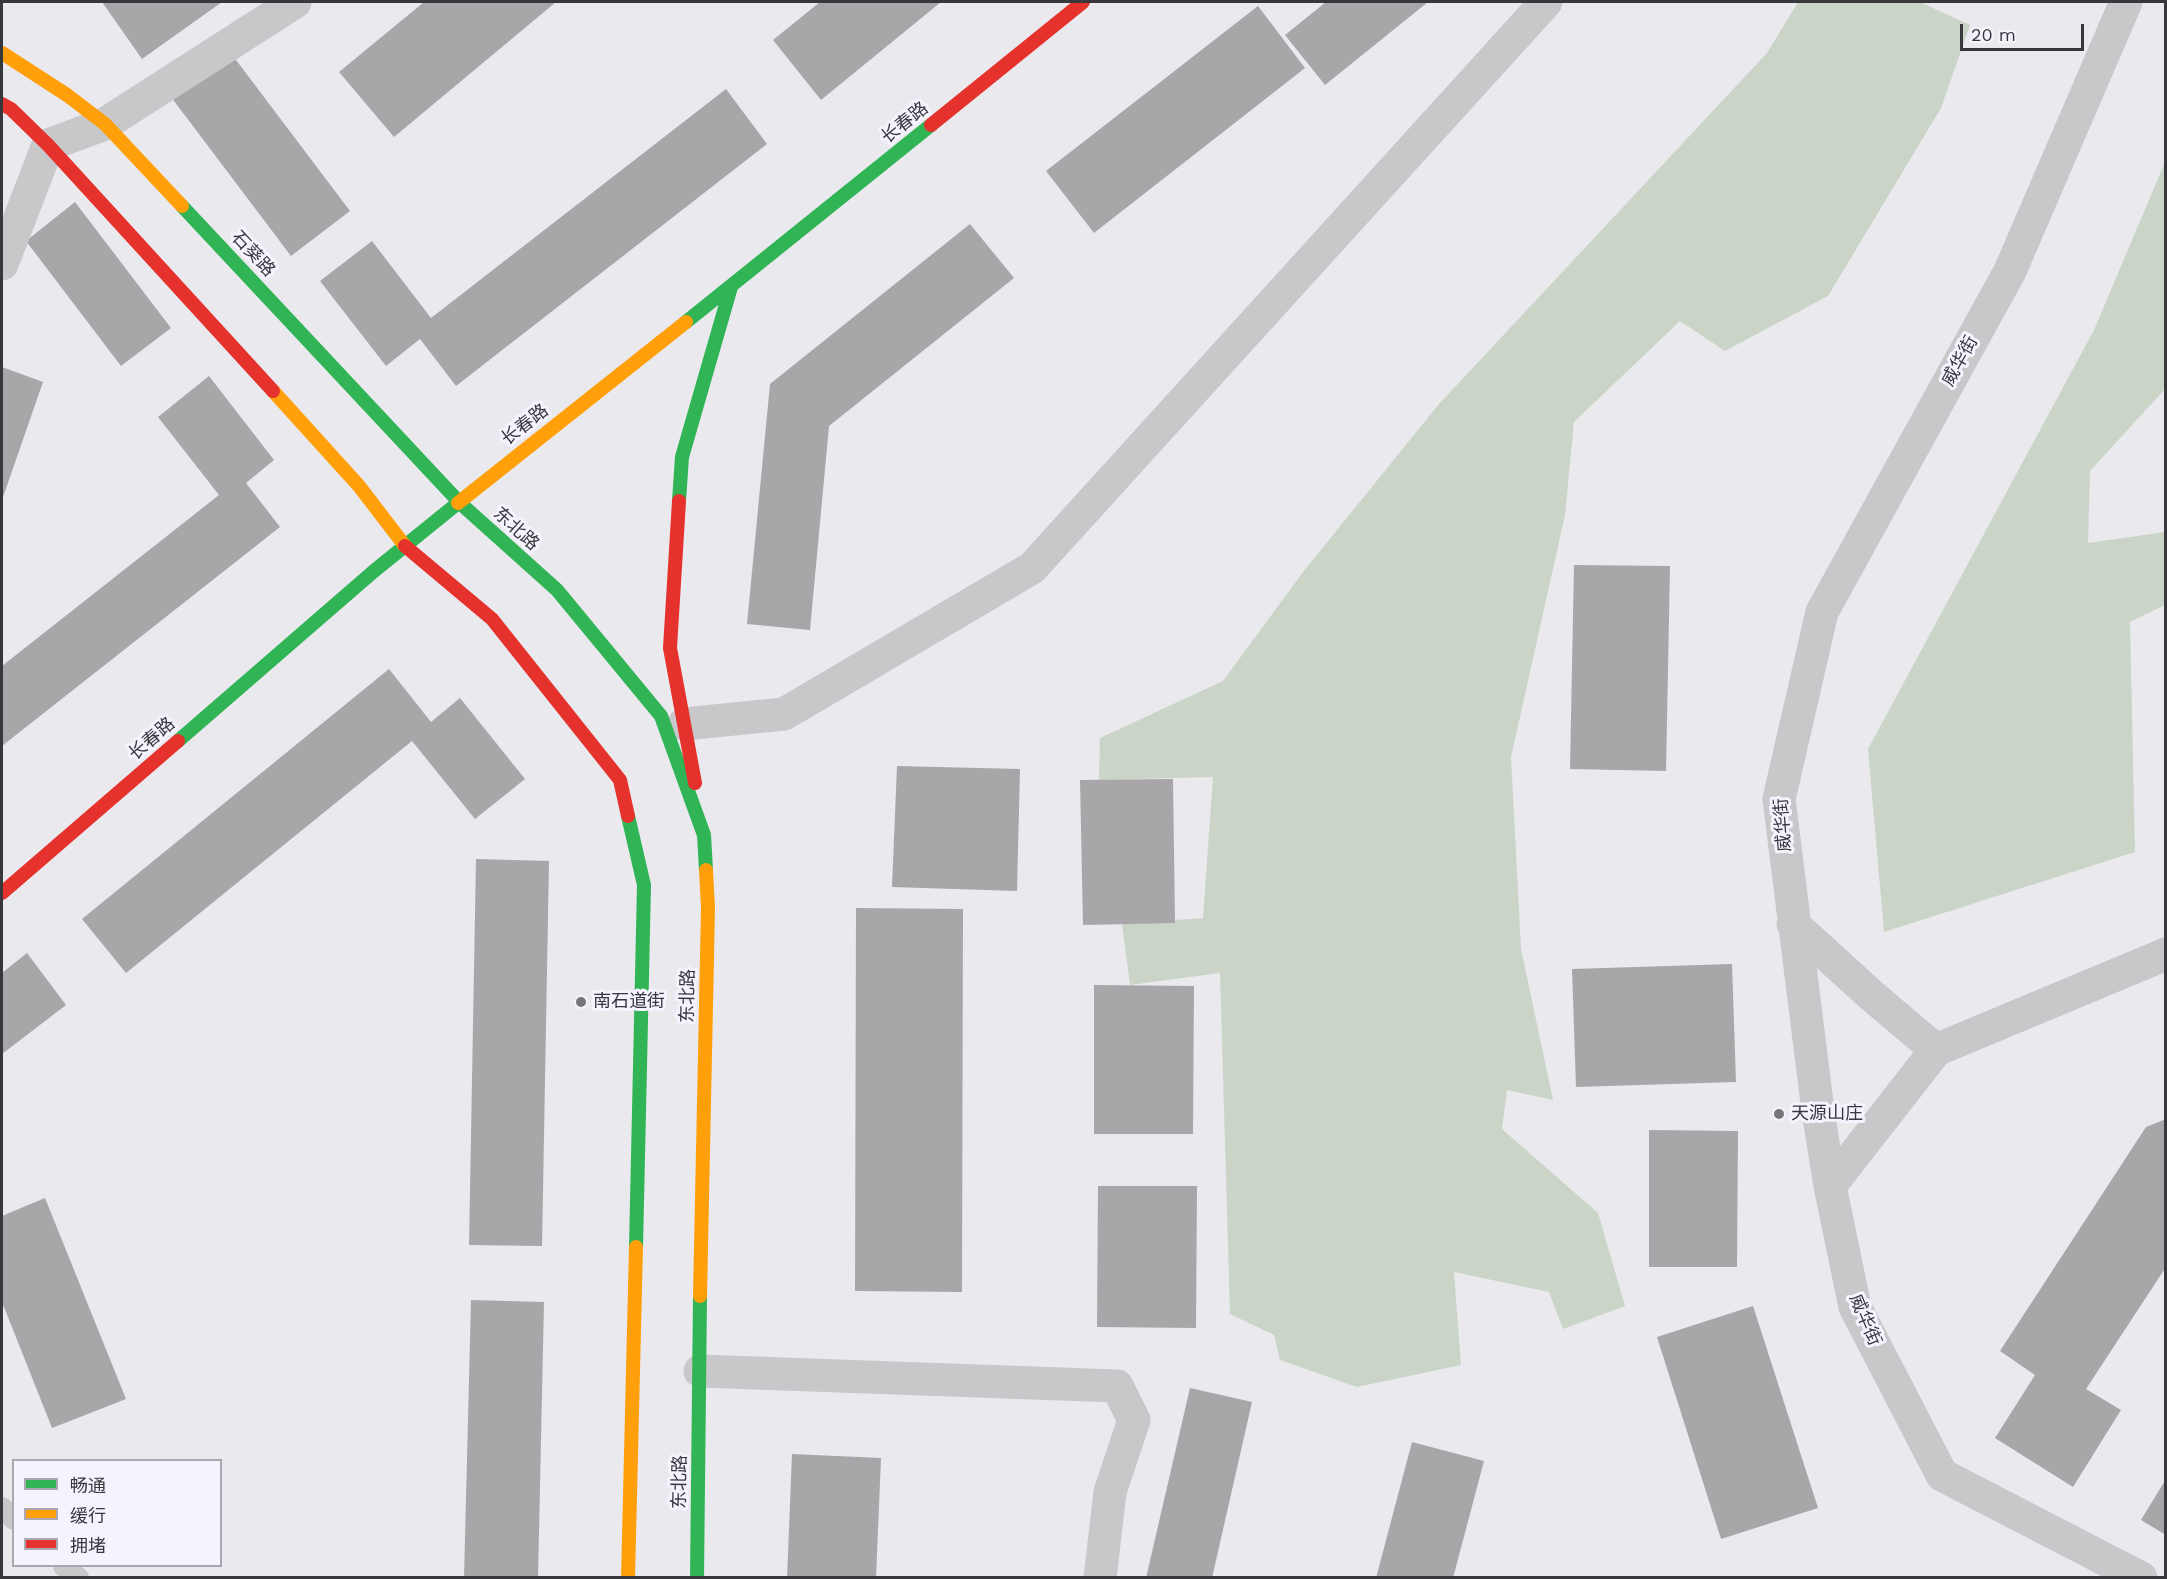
<!DOCTYPE html>
<html>
<head>
<meta charset="utf-8">
<style>
	body { margin:0 }
	#map { position:relative; width:2167px; height:1579px; overflow:hidden; background:#e9e9ee; font-family:"Work Sans","Noto Sans SC",sans-serif }
	canvas { display:block }
	.frame { position:absolute; inset:0; border:3px solid #38383c; pointer-events:none }
	.legend { position:absolute; left:12px; top:1459px; width:210px; height:108px; box-sizing:border-box; background:#f5f3fe; border:2px solid #a9a8b0; margin:0; padding:8px 10px; list-style:none; font-size:18px; color:#38383c }
	.legend li { display:flex; align-items:center; gap:12px; height:30px }
	.legend b { width:30px; border:2px solid #a9a8b0 }
	.scale { position:absolute; left:1960px; top:24px; width:124px; height:27px; box-sizing:border-box; border:3px solid #38383c; border-top:0; padding-left:8px; font-size:18px; line-height:21px; white-space:nowrap; color:#38383c; -webkit-text-stroke:4px #f5f3fe; paint-order:stroke }
</style>
</head>
<body>
<div id="map">
<canvas width="2167" height="1579"></canvas>
<div class="frame"></div>
<ul class="legend">
<li><b style="height:8px;background:#30b455"></b>畅通</li>
<li><b style="height:8px;background:#ff9f0a"></b>缓行</li>
<li><b style="height:8px;background:#e5322d"></b>拥堵</li>
</ul>
<div class="scale">20 m</div>
</div>
<script>
const ctx = document.querySelector('canvas').getContext('2d');
ctx.lineJoin = 'round';
function fill(path, color) { ctx.fillStyle = color; ctx.fill(path, 'evenodd'); }
const poly = rows => new Path2D(rows.map(r => 'M' + r).join(''));
function trace(path, color, width, dash) { ctx.strokeStyle = color; ctx.lineWidth = width; ctx.lineCap = dash ? 'butt' : 'round'; ctx.setLineDash(dash || []); ctx.stroke(path); }
function label(font, color, halo, rows, align = 'center') {
  ctx.font = font + ' "Work Sans","Noto Sans SC",sans-serif'; ctx.lineWidth = 6; ctx.setLineDash([]); ctx.textBaseline = 'middle'; ctx.strokeStyle = halo; ctx.fillStyle = color; for (const [text, x, y, turn = 0] of rows) {
    ctx.save(); ctx.translate(x, y); ctx.rotate((+turn || 0) * Math.PI / 180); ctx.textAlign = isNaN(turn) ? turn : align; if (halo) ctx.strokeText(text, 0, 0); ctx.fillText(text, 0, 0); ctx.restore();
  }
}
fill(poly([
	[1798,2,1920,2,1970,25,1941,108,1828,296,1725,351,1680,321,1574,422,1565,515,1511,757,1521,949,1553,1100,1507,1090,1502,1129,1598,1213,1625,1306,1563,1329,1549,1292,1454,1272,1461,1365,1357,1387,1280,1360,1274,1335,1230,1314,1220,973,1130,985,1122,924,1203,918,1213,777,1099,780,1100,738,1223,681,1303,572,1439,404,1767,53],
	[2165,162,2165,389,2090,471,2088,543,2165,532,2165,605,2130,622,2135,852,1884,932,1868,749,2094,330]
]), '#cad5c8');
fill(poly([
	[102,2,222,2,142,59],
	[424,2,556,2,394,137,339,72],
	[820,2,941,2,821,100,773,40],
	[1326,2,1428,2,1325,85,1285,35],
	[1258,6,1305,68,1094,233,1046,171],
	[230,52,350,211,291,256,171,97],
	[726,89,767,144,456,386,420,339,386,366,320,281,372,241,431,318],
	[75,202,171,328,121,366,26,241],
	[970,224,1014,278,829,426,810,630,747,624,770,384],
	[2,367,43,382,2,500],
	[209,376,274,460,246,483,280,527,2,746,2,666,219,495,158,417],
	[1574,565,1670,566,1666,771,1570,769],
	[389,669,431,722,460,698,525,779,475,819,412,741,126,973,82,919],
	[897,766,1020,769,1017,891,892,887],
	[1173,779,1175,923,1083,925,1080,780],
	[476,859,549,861,542,1246,469,1245],
	[856,908,963,909,962,1292,855,1291],
	[27,953,66,1005,2,1054,2,973],
	[1732,964,1736,1082,1576,1087,1572,969],
	[1094,985,1194,986,1193,1134,1094,1134],
	[2166,1119,2166,1267,2086,1389,2121,1410,2073,1487,1995,1438,2035,1375,2000,1351,2146,1127],
	[1649,1130,1738,1131,1737,1267,1649,1267],
	[1098,1186,1197,1186,1196,1328,1097,1327],
	[45,1198,126,1399,52,1428,2,1302,2,1216],
	[471,1300,544,1302,538,1578,464,1578],
	[1753,1306,1818,1508,1721,1539,1657,1337],
	[1190,1388,1252,1402,1212,1578,1146,1578],
	[1412,1442,1484,1461,1453,1578,1376,1578],
	[792,1454,881,1458,876,1578,787,1578],
	[2166,1479,2166,1535,2141,1520]
]), '#a8a6a8');
trace(poly([
	[2,1508,14,1519],
	[64,1566,78,1578]
]), '#c8c8ca', 22);
trace(poly([
	[2126,2,2010,271,1822,612,1779,799,1818,1111,1830,1186,1855,1307,1942,1475,2141,1578],
	[2,264,48,145,105,124,295,2],
	[684,724,784,714,1032,568,1546,2],
	[1793,924,1871,995,1936,1050],
	[1830,1186,1936,1050,2166,954],
	[700,1371,1117,1386,1134,1420,1110,1492,1100,1578]
]), '#c8c8ca', 33);
trace(poly([
	[182,206,460,503],
	[686,322,931,125],
	[679,501,682,457,731,287],
	[460,503,557,590,661,716,704,835,706,870],
	[178,741,374,571,458,503],
	[628,816,644,885,636,1247],
	[697,1578,700,1296]
]), '#30b455', 14);
trace(poly([
	[2,53,67,95,105,124,182,206],
	[273,391,359,486,405,546],
	[458,503,686,322],
	[700,1296,708,908,706,870],
	[628,1578,636,1247]
]), '#ff9f0a', 14);
trace(poly([
	[2,104,11,109,48,145,273,391],
	[931,125,1083,2],
	[679,501,670,648,695,783],
	[405,546,492,619,620,780,628,816],
	[2,893,178,741]
]), '#e5322d', 14);
for (const [x, y, r, color] of [
	[581,1002,6,"#76767a"],
	[1779,1114,6,"#76767a"]
]) { const dot = new Path2D(); dot.arc(x, y, r, 0, 2 * Math.PI); ctx.fillStyle = color; ctx.fill(dot); trace(dot, '#f5f3fe', 2); }
label('18px', '#38383c', '#f5f3fe', [
	["长春路",905,123,-39],
	["石葵路",253,254,47],
	["威华街",1960,361,-61],
	["长春路",525,425,-38],
	["东北路",516,529,42],
	["长春路",152,739,-41],
	["威华街",1783,825,-94],
	["东北路",688,996,-89],
	["威华街",1865,1320,67],
	["东北路",680,1482,-89]
]);
label('18px', '#38383c', '#f5f3fe', [
	["南石道街",593,1002],
	["天源山庄",1791,1114]
], 'left');
</script>
</body>
</html>
